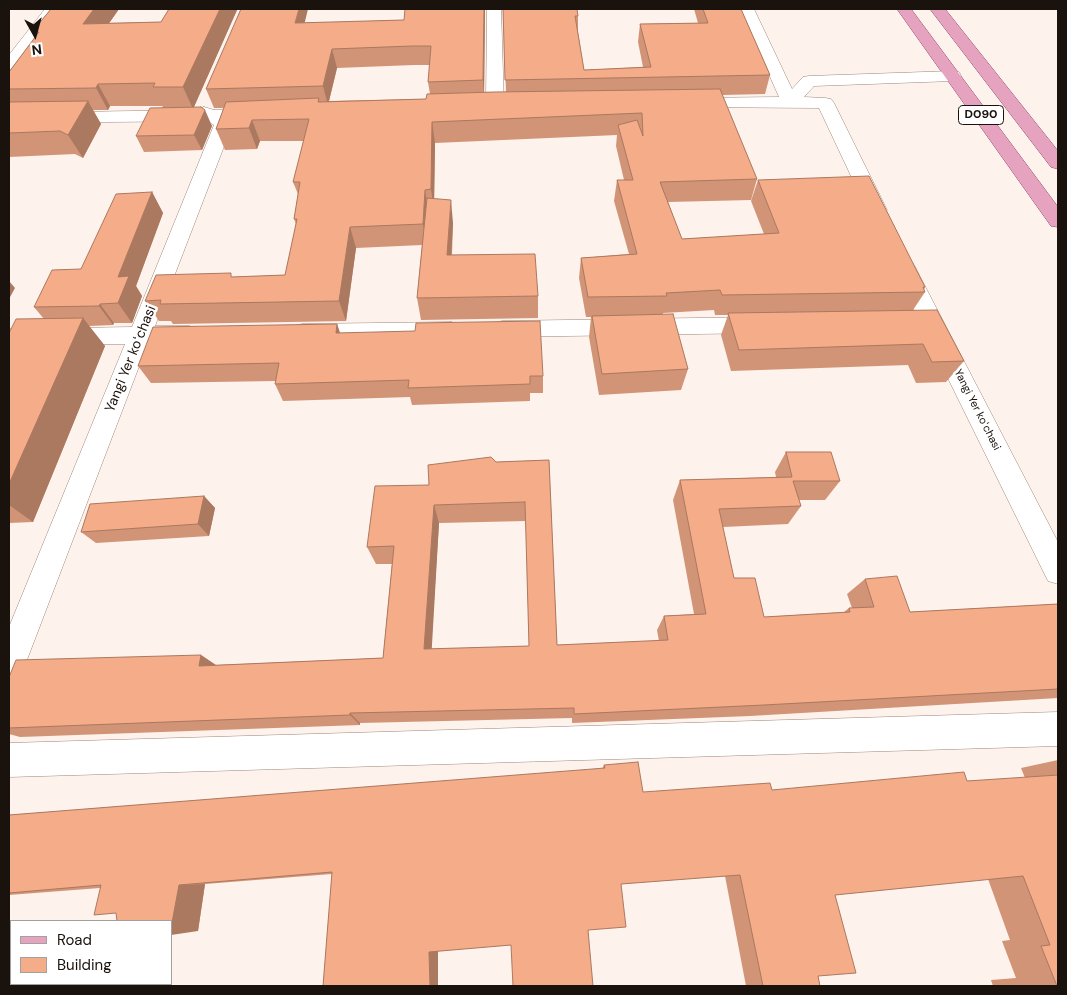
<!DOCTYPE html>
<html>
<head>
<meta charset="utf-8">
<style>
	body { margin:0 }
	#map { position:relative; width:1067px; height:995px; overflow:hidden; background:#fdf2ec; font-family:"DM Sans",sans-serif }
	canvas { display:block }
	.frame { position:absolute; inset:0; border:10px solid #1a120c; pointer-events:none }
	.legend { position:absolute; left:10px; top:920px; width:162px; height:65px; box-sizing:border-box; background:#fff; border:1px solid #a3a09e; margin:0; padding:6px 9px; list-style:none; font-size:15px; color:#1a120c }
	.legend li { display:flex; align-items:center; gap:10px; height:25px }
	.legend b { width:25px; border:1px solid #a3a09e }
	.north { position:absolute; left:10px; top:10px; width:50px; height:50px; -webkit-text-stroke:4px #fff; paint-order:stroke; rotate:173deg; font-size:14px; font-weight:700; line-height:20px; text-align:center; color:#1a120c }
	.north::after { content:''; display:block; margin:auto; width:18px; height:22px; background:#1a120c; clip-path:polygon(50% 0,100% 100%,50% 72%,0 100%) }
</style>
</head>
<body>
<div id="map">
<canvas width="1067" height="995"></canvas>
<div class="frame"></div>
<ul class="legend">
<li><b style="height:6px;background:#e5a3bf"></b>Road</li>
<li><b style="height:14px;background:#f4ac89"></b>Building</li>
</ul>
<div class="north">N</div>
</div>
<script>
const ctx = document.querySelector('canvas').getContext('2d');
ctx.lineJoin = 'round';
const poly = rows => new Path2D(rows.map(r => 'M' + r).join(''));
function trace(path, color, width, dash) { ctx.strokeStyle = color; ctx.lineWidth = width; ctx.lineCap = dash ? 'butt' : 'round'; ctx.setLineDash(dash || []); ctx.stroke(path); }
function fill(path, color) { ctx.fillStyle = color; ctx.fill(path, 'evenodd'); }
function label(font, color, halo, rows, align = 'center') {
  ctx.font = font + ' "DM Sans",sans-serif'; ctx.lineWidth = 5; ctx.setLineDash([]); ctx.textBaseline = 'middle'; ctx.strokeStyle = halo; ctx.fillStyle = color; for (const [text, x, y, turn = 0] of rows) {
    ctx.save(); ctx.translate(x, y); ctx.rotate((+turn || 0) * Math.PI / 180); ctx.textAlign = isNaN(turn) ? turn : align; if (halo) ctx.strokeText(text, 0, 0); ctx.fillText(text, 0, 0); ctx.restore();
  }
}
const minor = poly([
	[45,9,59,9,15,68,9,70,9,55,45,9],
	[487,9,501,9,504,106,501,110,495,111,489,110,486,106,487,9],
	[740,9,754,9,792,89,803,77,809,76,953,71,959,72,961,76,959,80,953,81,814,86,804,97,825,98,831,99,834,103,887,210,884,214,877,216,870,214,867,210,819,108,683,107,680,103,683,99,689,98,779,97,740,9],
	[204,107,214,110,259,110,265,111,268,115,265,119,259,120,231,121,233,123,155,326,189,326,197,328,201,334,197,340,189,342,148,343,25,665,20,676,9,681,9,627,125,344,9,345,9,329,132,327,214,125,207,121,9,123,9,113,196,110,204,107],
	[904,260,912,262,915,267,1058,542,1058,584,1048,581,893,267,896,262,904,260],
	[761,317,769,319,773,325,769,331,761,333,502,337,494,335,490,329,494,323,502,321,761,317],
	[451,322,459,324,463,330,459,336,451,338,302,340,294,338,290,332,294,326,302,324,451,322],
	[1058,712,1058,746,9,777,9,743,1058,712]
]);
const major = poly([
	[897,9,911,9,1058,207,1058,227,1051,226,897,9],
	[930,9,945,9,1058,151,1058,169,1051,167,930,9]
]);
trace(minor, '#9e8778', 1);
trace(major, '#924864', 1);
fill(minor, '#fff');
fill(major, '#e5a3bf');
fill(poly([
	[51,9,119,9,109,23,161,22,169,9,236,9,237,10,194,107,212,126,202,150,144,152,136,136,163,107,162,106,110,106,108,110,93,110,101,124,83,158,75,154,9,157,9,72,35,37,32,32],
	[485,9,484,92,506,92,503,9,578,16,578,32,584,70,643,67,638,42,640,24,698,23,694,9,741,9,770,75,765,94,722,95,757,179,751,200,668,202,682,239,764,234,751,201,758,180,925,287,924,290,925,292,913,310,964,361,946,382,916,383,908,365,731,371,721,335,728,315,715,315,714,310,663,313,663,315,688,369,681,390,599,395,589,337,591,317,586,317,579,278,581,258,629,254,614,201,617,180,624,180,616,146,617,135,435,143,434,199,453,223,452,255,538,296,538,318,421,320,417,298,422,245,356,248,346,321,173,324,171,321,159,321,145,301,233,277,285,275,296,224,294,219,298,194,293,182,304,141,260,141,257,149,225,150,216,129,224,108,214,108,206,89,305,23,404,20],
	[414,65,430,65,428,82,430,94,426,99,329,101,337,68],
	[152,192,163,213,136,286,142,296,132,323,114,323,113,325,89,326,105,346,33,522,9,523,9,333,44,319,34,307,81,269],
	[337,324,340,333,543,376,543,393,530,393,530,401,412,405,410,397,283,401,275,384,275,381,151,383,138,366],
	[786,452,840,481,825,500,799,500,801,506,788,524,723,527,734,578,764,617,844,612,849,608,852,608,847,594,865,579,910,612,1058,604,1058,698,750,716,572,723,572,718,360,723,360,725,20,737,9,734,9,677,201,655,216,665,383,658,392,564,376,564,367,547,429,485,496,462,549,460,557,645,659,641,657,630,664,616,694,614,673,500,680,480,776,477,775,472],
	[526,521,529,646,431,649,439,523],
	[204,496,215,508,209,536,96,543,81,532],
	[1058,760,1058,986,993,986,991,980,1016,978,1002,941,1010,940,988,879,835,895,818,976,820,986,746,986,725,876,621,884,588,930,511,945,438,951,438,986,323,986,332,874,205,884,198,931,116,913,100,888,9,895,9,815,602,769,604,765,643,792,772,790,967,781,1025,778,1021,768]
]), '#d29476');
fill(poly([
	[94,9,119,9,94,45,83,24],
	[220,9,236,9,237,10,193,109,183,87],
	[299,9,308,9,300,42,295,23],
	[484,9,485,9,484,99,483,80],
	[332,49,337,68,328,105,323,86],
	[98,84,110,106,108,110,96,88],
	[88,101,101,124,83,158,68,135],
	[205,110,212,126,202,150,194,135],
	[252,120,260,141,257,149,249,128],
	[432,122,435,143,434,211,431,189],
	[425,190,428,211,427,245,423,224],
	[152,192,163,213,136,286,142,296,132,323,118,303,118,277],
	[451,200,453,223,450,278,447,255],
	[350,227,356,248,346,321,339,301],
	[9,281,15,288,9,299],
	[100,304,114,323,113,325,99,306],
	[83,318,105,346,33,522,9,505,9,484],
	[337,324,343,342,336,333],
	[204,496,215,508,209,536,198,524],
	[434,505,439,523,431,662,424,649],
	[201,655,220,668,199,666],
	[350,713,360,723,360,725,350,715],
	[205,884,198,931,171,935,171,928,179,885],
	[438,946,438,986,430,986,429,952]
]), '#ab7860');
const building = poly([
	[51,9,94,9,83,24,161,22,169,9,220,9,183,87,153,87,155,83,98,84,96,88,9,89,9,72,39,32,32,32,51,9],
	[241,9,299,9,295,23,404,20,405,9,484,9,483,80,428,82,431,46,412,46,332,49,323,86,206,89,241,9],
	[503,9,577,9,578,16,575,16,584,70,651,67,640,24,708,23,703,9,741,9,770,75,505,80,503,9],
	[720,89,757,179,660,182,682,239,779,233,758,180,869,176,925,287,923,287,925,292,722,295,720,290,666,293,667,296,588,297,581,258,637,254,617,180,633,180,618,125,637,120,643,136,642,113,432,122,431,189,425,190,423,224,350,227,339,301,160,304,161,300,145,301,156,275,231,273,231,277,285,275,297,219,294,219,300,182,293,182,309,119,252,120,249,128,216,129,226,102,319,98,318,102,426,99,427,94,494,92,720,89],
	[88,101,68,135,60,131,9,133,9,102,88,101],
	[201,107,205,110,194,135,136,136,150,108,201,107],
	[152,192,118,277,129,276,118,303,100,304,99,306,34,307,52,270,81,269,116,194,152,192],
	[427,198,451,200,447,255,535,254,538,296,417,298,427,198],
	[937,310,964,361,932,362,923,344,739,350,728,313,937,310],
	[673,314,688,369,602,374,592,316,673,314],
	[83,318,9,484,9,333,16,319,83,318],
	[540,321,543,376,530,376,530,384,408,388,409,380,275,384,279,363,138,366,153,327,337,324,336,333,415,331,416,323,540,321],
	[786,452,831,452,840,481,793,481,801,506,719,509,734,578,755,578,764,617,850,612,849,608,874,607,865,579,897,576,910,612,1058,604,1058,689,764,705,574,714,574,708,350,713,350,715,9,728,9,677,16,660,201,655,199,666,383,658,394,546,367,547,375,486,429,485,428,465,491,457,496,462,549,460,557,645,668,640,664,616,706,614,680,480,792,477,786,452],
	[525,502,529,646,424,649,434,505,525,502],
	[204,496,198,524,81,532,90,504,204,496],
	[638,762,643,792,770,783,772,790,964,772,967,781,1058,775,1058,986,1057,986,1041,946,1050,945,1023,876,835,895,856,973,818,976,820,986,763,986,740,875,621,884,626,927,588,930,593,986,513,986,511,945,429,952,430,986,323,986,332,872,179,885,171,928,171,921,117,921,116,913,94,915,101,885,9,893,9,815,605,768,604,765,638,762]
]);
fill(building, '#f4ac89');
trace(building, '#ab7860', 1);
label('11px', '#1a120c', '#fff', [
	["Yangi Yer koʻchasi",977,410,63]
]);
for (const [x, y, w] of [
	[981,115,45]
]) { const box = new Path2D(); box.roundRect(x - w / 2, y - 9.5, w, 19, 4); ctx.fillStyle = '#fff'; ctx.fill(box); trace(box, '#1a120c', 1); }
label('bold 12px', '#1a120c', null, [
	["D090",981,115]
]);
label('14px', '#1a120c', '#fff', [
	["Yangi Yer koʻchasi",131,359,-68]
]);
</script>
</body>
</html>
